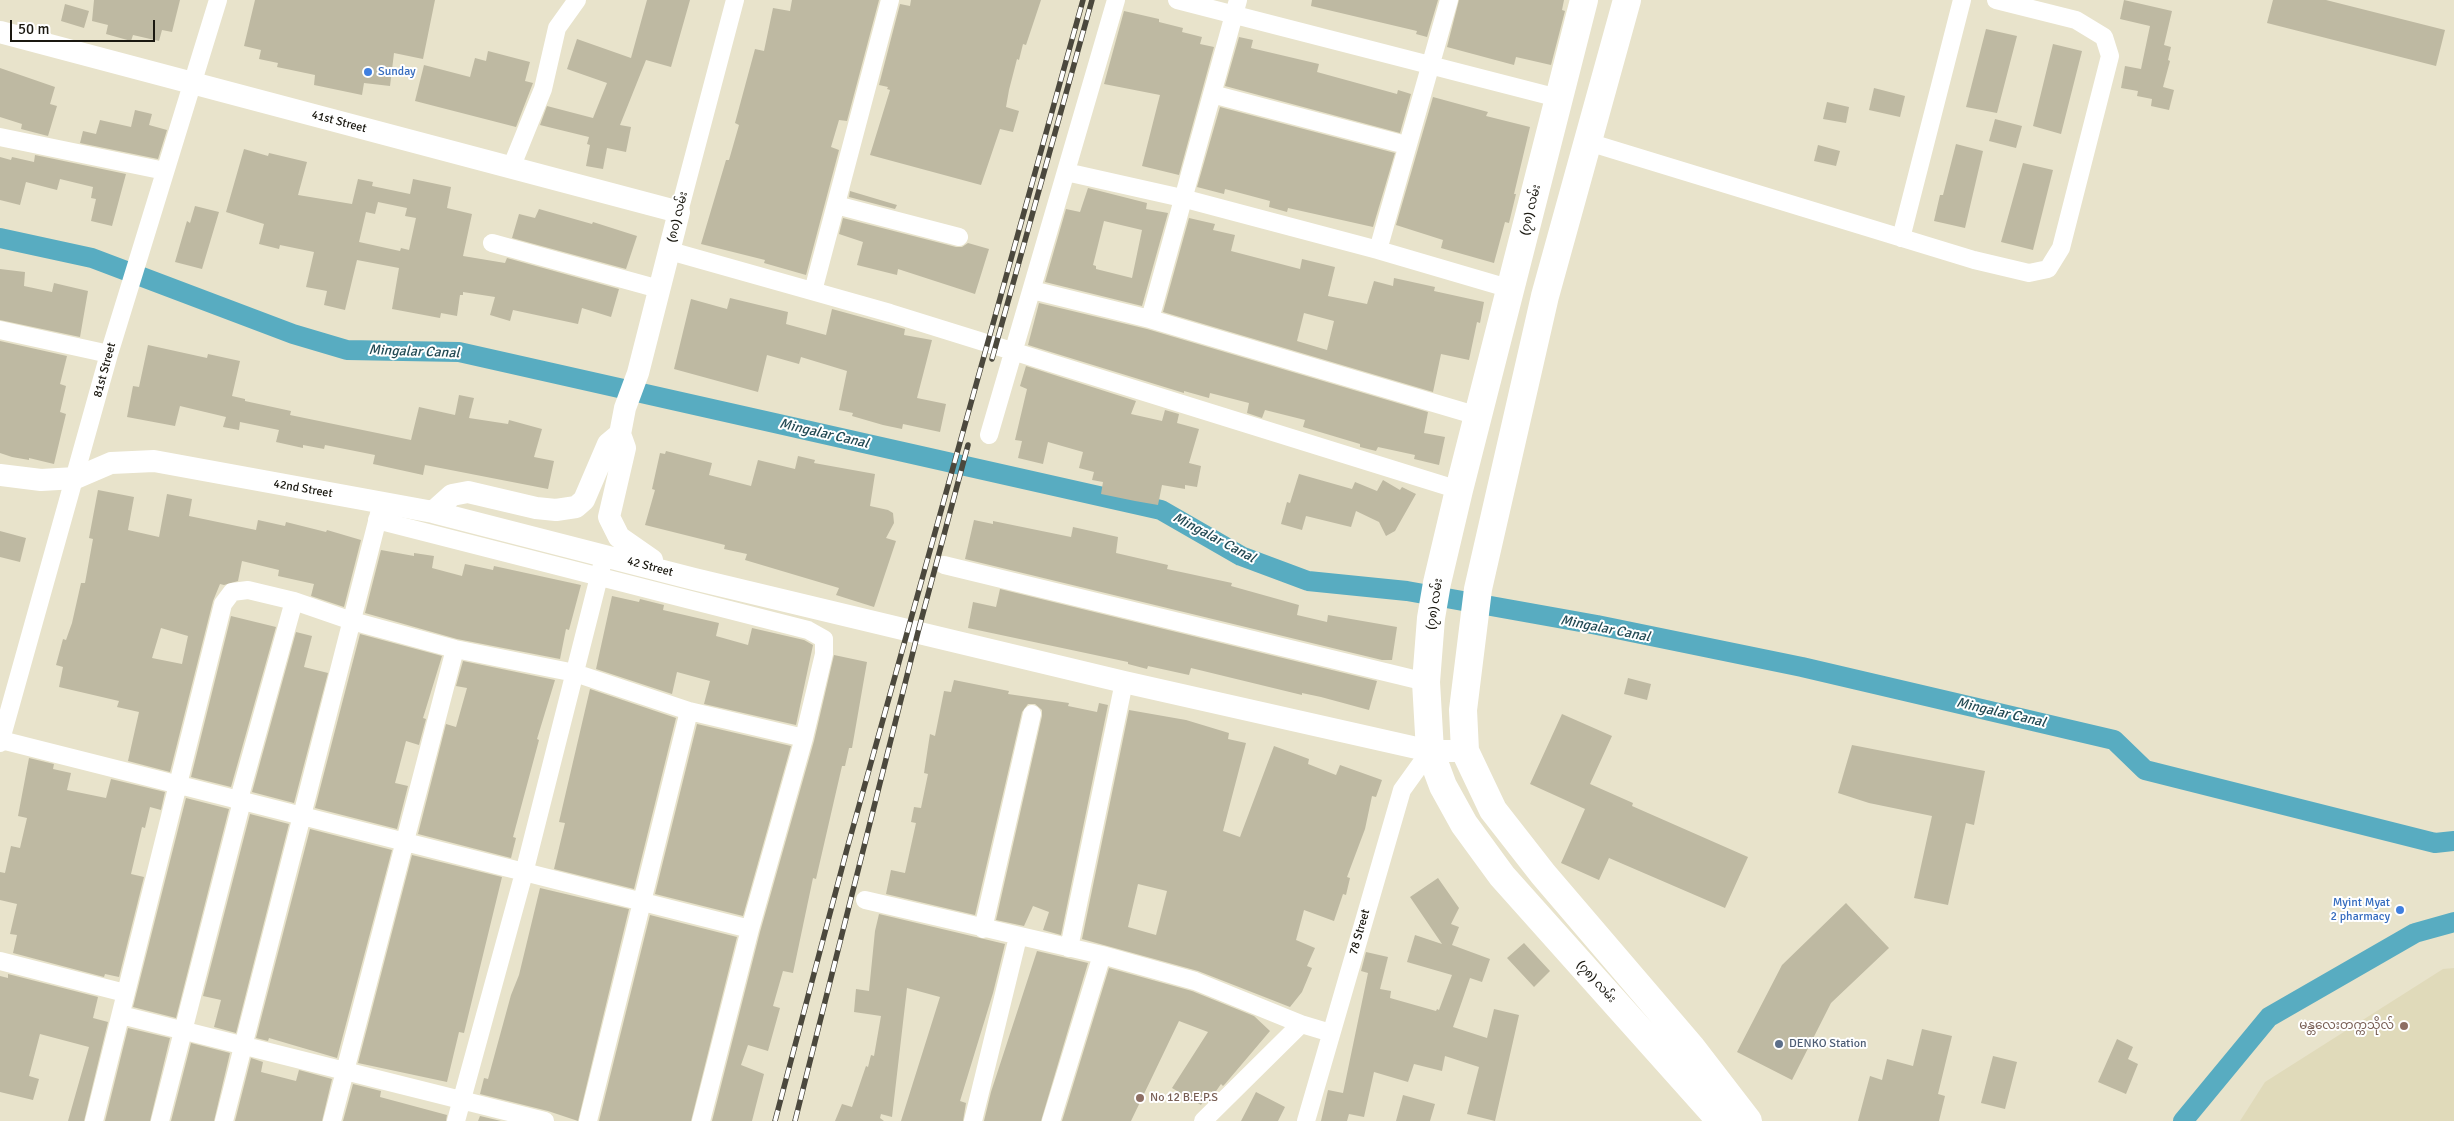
<!DOCTYPE html>
<html>
<head>
<meta charset="utf-8">
<style>
	body { margin:0 }
	#map { position:relative; width:2454px; height:1121px; overflow:hidden; background:#e8e3cb; font-family:Signika,sans-serif }
	canvas { display:block }
	.scale { position:absolute; left:10px; top:20px; width:145px; height:22px; box-sizing:border-box; border:2px solid #1a1810; border-top:0; padding-left:6px; font-size:15px; line-height:18px; white-space:nowrap; color:#1a1810; -webkit-text-stroke:4px #fff; paint-order:stroke }
</style>
</head>
<body>
<div id="map">
<canvas width="2454" height="1121"></canvas>
<div class="scale">50 m</div>
</div>
<script>
const ctx = document.querySelector('canvas').getContext('2d');
ctx.lineJoin = 'round';
function fill(path, color) { ctx.fillStyle = color; ctx.fill(path, 'evenodd'); }
const poly = rows => new Path2D(rows.map(r => 'M' + r).join(''));
function trace(path, color, width, dash) { ctx.strokeStyle = color; ctx.lineWidth = width; ctx.lineCap = dash ? 'butt' : 'round'; ctx.setLineDash(dash || []); ctx.stroke(path); }
function label(font, color, halo, rows, align = 'center') {
  ctx.font = font + ' Signika,"Noto Sans Myanmar",sans-serif'; ctx.lineWidth = 4; ctx.setLineDash([]); ctx.textBaseline = 'middle'; ctx.strokeStyle = halo; ctx.fillStyle = color; for (const [text, x, y, turn = 0] of rows) {
    ctx.save(); ctx.translate(x, y); ctx.rotate((+turn || 0) * Math.PI / 180); ctx.textAlign = isNaN(turn) ? turn : align; if (halo) ctx.strokeText(text, 0, 0); ctx.fillText(text, 0, 0); ctx.restore();
  }
}
fill(poly([
	[2454,968,2454,1121,2240,1121,2265,1082,2443,969]
]), '#e0daba');
trace(poly([
	[0,238,92,258,293,334,347,350,459,352,1161,510,1241,556,1308,581,1407,591,1597,625,1802,667,2114,740,2145,770,2435,843,2454,841],
	[2183,1121,2269,1017,2415,933,2454,922]
]), '#58acc1', 20);
fill(poly([
	[94,0,180,0,172,32,162,30,159,41,133,35,131,41,106,34,108,25,92,21],
	[255,0,435,0,423,59,394,53,390,86,364,83,362,95,314,85,315,75,277,67,278,63,259,59,261,50,244,46],
	[647,0,690,0,671,67,646,60,620,125,631,127,626,152,607,148,603,169,586,166,590,145,587,144,589,137,540,125,547,106,593,118,607,83,567,69,577,39,631,58],
	[792,0,879,0,847,121,839,120,831,147,839,150,806,275,764,263,765,260,701,244,726,160,729,160,739,125,735,123,755,49,764,51,773,8,790,11],
	[911,0,1041,0,1026,45,1023,44,1019,60,1017,59,1009,90,1006,107,1019,111,1013,132,1000,129,981,185,870,155,890,90,887,89,888,87,879,85,900,4,910,6],
	[1312,0,1438,0,1427,37,1416,34,1417,31,1311,6],
	[1459,0,1564,0,1562,10,1565,11,1551,65,1516,57,1514,65,1447,47],
	[2124,0,2172,11,2164,45,2171,47,2168,60,2170,61,2163,87,2174,90,2169,110,2151,106,2152,99,2137,96,2138,91,2121,88,2125,66,2141,69,2150,26,2120,19],
	[2273,0,2326,0,2445,30,2436,66,2267,23],
	[65,4,89,11,84,28,61,21],
	[1124,11,1159,19,1159,22,1183,28,1182,32,1202,37,1200,44,1214,47,1179,175,1142,166,1160,95,1104,84],
	[1986,29,2017,36,1997,113,1966,107],
	[1239,37,1253,40,1251,48,1319,64,1317,72,1397,94,1398,90,1411,94,1400,133,1225,86],
	[2053,44,2082,51,2061,134,2033,126],
	[488,51,530,62,525,81,533,83,516,127,415,101,424,65,470,77,475,58,486,61],
	[0,68,55,87,50,104,57,106,48,136,21,129,22,124,0,117],
	[1874,88,1905,96,1900,117,1869,110],
	[1433,97,1488,112,1486,116,1530,127,1514,194,1516,194,1509,223,1505,222,1494,263,1441,248,1443,240,1396,225],
	[1827,102,1849,107,1846,123,1823,119],
	[1220,107,1395,153,1373,227,1288,208,1287,212,1269,207,1270,201,1225,189,1224,194,1197,187],
	[135,110,152,114,149,125,167,130,158,159,80,143,83,131,96,134,100,120,131,127],
	[1995,119,2022,126,2016,148,1989,141],
	[1956,144,1983,151,1965,228,1934,221,1940,195,1943,195],
	[1818,145,1840,151,1836,166,1814,161],
	[244,149,268,156,269,153,307,162,298,195,352,204,358,179,373,182,372,186,410,194,413,179,451,187,447,208,472,214,463,256,505,263,507,258,619,289,611,317,582,308,578,324,513,310,510,321,490,315,495,297,463,292,463,295,460,295,457,316,441,313,440,318,392,309,399,268,357,260,345,310,324,305,327,291,306,287,314,252,280,245,279,249,259,244,264,224,226,212],
	[378,202,407,208,405,216,416,218,409,250,401,248,400,251,359,242,366,212,375,214],
	[35,155,126,174,112,226,91,221,96,199,91,198,93,187,60,179,57,190,26,182,20,205,0,200,0,157,11,160,12,157,34,162],
	[2023,163,2053,170,2033,250,2001,242],
	[1088,188,1147,203,1146,209,1168,213,1142,306,1045,282,1066,209,1080,212],
	[1104,221,1142,230,1132,278,1096,269,1096,266,1093,265],
	[850,191,897,205,895,209,849,197],
	[195,206,219,212,202,269,175,262,187,221,190,223],
	[539,209,592,224,593,222,637,236,626,269,512,238,519,214,535,218],
	[843,218,956,247,962,247,968,243,989,249,975,294,898,269,897,275,857,265,863,242,839,234],
	[1189,218,1215,224,1213,230,1235,235,1231,251,1300,269,1302,259,1335,267,1328,296,1367,304,1374,281,1393,286,1394,278,1435,287,1434,291,1484,302,1480,323,1477,322,1469,360,1441,354,1433,392,1163,312],
	[1304,313,1334,321,1327,350,1297,341],
	[0,269,25,272,24,286,52,292,54,283,88,291,80,337,0,320],
	[730,298,788,312,786,324,826,335,832,309,905,329,904,335,932,340,917,398,946,404,940,432,903,424,902,429,883,425,852,416,853,413,839,410,847,371,801,357,799,364,767,355,758,392,674,369,691,299,727,309],
	[1039,303,1147,329,1428,412,1424,433,1445,437,1439,465,1414,459,1415,455,1378,447,1376,451,1360,447,1360,444,1303,427,1305,420,1265,410,1262,418,1247,413,1249,403,1210,393,1209,398,1184,391,1184,393,1028,345],
	[0,341,67,356,60,384,66,386,60,412,66,414,54,464,29,458,29,460,12,457,0,453],
	[148,345,207,358,208,354,240,361,232,396,245,399,245,401,291,411,290,415,411,440,419,407,455,415,459,395,474,398,469,418,508,424,509,420,542,429,534,457,554,461,548,489,425,465,423,475,373,464,375,455,325,445,324,449,303,445,303,448,276,442,279,430,240,422,239,430,223,427,226,417,180,406,175,426,127,417,133,386,139,387],
	[1026,366,1136,401,1131,414,1162,421,1165,410,1179,414,1177,423,1199,429,1189,463,1201,466,1197,487,1185,485,1185,489,1162,485,1158,505,1135,501,1101,494,1103,482,1092,480,1094,472,1079,468,1083,452,1048,442,1043,464,1018,458,1022,441,1015,440,1027,389,1020,386],
	[666,451,712,463,709,475,751,486,758,460,795,469,798,456,815,460,814,463,875,474,870,506,888,510,893,513,894,523,886,538,896,541,874,607,836,595,839,588,745,560,747,554,724,549,725,545,645,525,655,490,652,489,660,453,665,454],
	[1299,474,1352,489,1355,482,1377,491,1383,480,1400,490,1402,487,1416,494,1395,531,1386,536,1379,522,1356,511,1351,527,1306,516,1302,530,1281,524,1287,502,1290,503],
	[98,490,134,497,128,530,159,537,167,494,192,499,189,516,256,530,258,520,285,526,286,522,326,532,327,530,361,540,344,607,311,596,314,584,278,576,279,570,242,561,238,581,224,585,220,584,213,601,170,772,128,761,139,712,117,707,119,701,59,687,63,667,56,665,63,639,66,640,72,623,81,583,85,583,93,539,89,538],
	[161,628,188,636,182,664,152,658],
	[974,520,993,524,993,521,1071,537,1073,527,1118,537,1116,553,1168,565,1167,569,1232,583,1231,586,1299,605,1297,615,1327,622,1328,615,1397,627,1392,660,1382,660,965,559],
	[0,531,26,538,20,562,0,557],
	[381,550,414,556,414,553,434,556,432,568,462,576,465,564,493,570,494,566,581,585,569,630,566,629,560,659,457,639,365,613],
	[1000,589,1377,681,1369,710,1321,697,1302,693,1302,695,1191,668,1189,675,1148,666,1147,669,1128,664,1128,662,968,628,973,602,996,607],
	[612,596,639,602,640,599,664,605,663,610,719,623,716,636,748,645,752,628,804,640,813,645,796,725,704,704,710,681,677,672,672,694,596,669],
	[231,616,276,627,231,787,191,777],
	[296,632,312,636,304,667,328,673,294,803,252,792],
	[360,634,442,656,423,718,426,719,419,745,406,741,395,783,408,786,397,829,315,808],
	[834,655,867,662,852,748,849,748,845,766,842,766,816,879,813,878,793,973,783,971,773,1006,780,1008,768,1051,748,1045,741,1065,764,1074,752,1121,712,1121,760,932,814,741],
	[463,661,555,680,537,739,539,740,513,837,516,838,511,858,418,834,446,724,456,727,467,688,456,686],
	[1628,678,1651,684,1647,700,1624,694],
	[954,680,1009,691,1008,694,1069,703,1068,706,1097,712,1099,703,1108,705,1061,935,1043,930,1049,912,1033,906,1024,926,996,920,1042,716,1042,710,1035,704,1028,704,1022,712,975,915,886,894,891,870,905,873,916,823,911,822,914,807,921,808,928,774,924,773,930,734,935,736,944,691,951,692],
	[590,689,676,718,634,889,554,869,565,823,559,822],
	[1129,710,1186,720,1229,733,1228,739,1246,743,1223,831,1240,837,1274,746,1309,759,1308,764,1336,775,1340,765,1382,780,1376,797,1372,796,1365,829,1347,877,1350,878,1346,895,1343,894,1334,921,1304,910,1296,940,1315,948,1307,966,1312,968,1302,992,1290,1007,1198,971,1082,939],
	[1138,884,1167,891,1156,935,1128,927],
	[1562,714,1612,736,1590,784,1633,803,1632,806,1748,857,1725,908,1609,858,1599,880,1561,863,1585,809,1530,784],
	[697,724,791,746,743,916,655,894],
	[1852,745,1985,771,1974,825,1966,823,1948,905,1914,898,1932,816,1869,803,1838,793],
	[29,758,54,764,53,769,71,773,67,790,106,798,111,779,165,792,161,810,150,807,145,828,142,827,131,874,144,877,119,977,105,974,104,977,13,953,17,935,10,934,17,904,0,900,0,872,5,873,11,846,20,848,27,818,18,816],
	[186,798,229,809,176,1018,133,1007],
	[250,814,289,824,236,1033,214,1027,221,1000,203,996],
	[310,829,392,850,337,1058,269,1038,268,1041,256,1038],
	[412,855,502,877,464,1033,459,1032,447,1082,358,1063],
	[1438,878,1459,908,1451,924,1459,927,1452,945,1490,959,1482,982,1470,978,1453,1027,1487,1038,1494,1009,1519,1015,1495,1121,1467,1114,1479,1067,1445,1056,1442,1071,1414,1064,1408,1082,1374,1072,1364,1117,1349,1114,1347,1121,1321,1121,1328,1090,1343,1093,1368,973,1361,971,1366,952,1388,957,1380,989,1391,991,1390,998,1436,1011,1437,1009,1439,1010,1452,975,1407,962,1415,935,1442,944,1410,897],
	[540,888,629,909,578,1121,548,1111,480,1094,484,1078,488,1079,511,995,519,975],
	[1846,903,1889,948,1831,1003,1792,1080,1737,1052,1782,965],
	[879,914,1005,944,993,993,960,1101,966,1103,963,1121,901,1121,940,997,907,988,892,1117,881,1114,880,1118,884,1121,835,1121,842,1104,852,1107,866,1066,868,1067,871,1055,874,1056,881,1016,854,1012,856,989,869,991,875,931],
	[650,915,737,937,691,1121,599,1121],
	[1524,943,1550,971,1534,987,1507,958],
	[1037,951,1088,963,1041,1121,984,1121,991,1092],
	[1109,968,1192,991,1254,1016,1270,1031,1225,1084,1223,1086,1221,1084,1214,1094,1210,1091,1201,1105,1172,1088,1208,1032,1179,1021,1131,1121,1062,1121],
	[8,974,98,997,93,1018,108,1022,84,1121,68,1121,89,1047,40,1034,29,1076,39,1079,33,1100,0,1092,0,976,8,978],
	[128,1028,170,1038,150,1121,105,1121],
	[1922,1029,1952,1036,1938,1094,1945,1096,1939,1121,1858,1121,1870,1076,1882,1080,1887,1059,1913,1066],
	[2117,1039,2133,1047,2128,1059,2138,1064,2126,1094,2098,1082],
	[191,1043,230,1053,214,1121,171,1121],
	[1993,1056,2017,1062,2005,1109,1981,1103],
	[251,1058,263,1062,261,1072,296,1081,299,1070,332,1079,322,1121,235,1121],
	[353,1084,381,1091,380,1097,447,1115,446,1121,343,1121],
	[1256,1092,1285,1107,1278,1121,1241,1121],
	[1403,1095,1435,1104,1430,1121,1396,1121],
	[480,1116,501,1121,478,1121]
]), '#beb9a2');
trace(poly([
	[1177,0,1558,98],
	[1212,94,1406,145],
	[0,137,165,171],
	[1588,142,1974,260,2029,273,2048,269,2061,248,2110,56,2104,37,2076,20,1996,0],
	[511,168,543,89,557,28,577,0],
	[1066,172,1182,198,1378,250,1511,289],
	[836,205,959,237],
	[679,212,735,0],
	[1901,238,1962,0],
	[492,243,659,289],
	[1378,250,1449,0],
	[670,251,890,313,1459,490],
	[1032,290,1150,319,1478,416],
	[813,291,890,0],
	[1150,319,1238,0],
	[0,330,109,354],
	[989,435,1116,0],
	[377,520,808,630,824,639,824,654,804,738,750,929,701,1121],
	[944,565,1426,682],
	[1,740,750,929],
	[0,743,109,354,218,0],
	[865,900,1102,955,1195,981,1301,1024,1331,1033],
	[983,929,1032,714],
	[1069,948,1124,682],
	[0,961,125,993],
	[121,1015,545,1121],
	[94,1121,223,604,232,592,248,590,294,601,352,621,455,649,575,673,689,711,804,738],
	[160,1121,240,809,239,799,294,601],
	[224,1121,380,510],
	[332,1121,455,649],
	[456,1121,524,873,602,565],
	[588,1121,689,711],
	[973,1121,1018,937],
	[1051,1121,1102,955],
	[1203,1121,1301,1024],
	[1306,1121,1402,790,1430,751]
]), '#fff', 18);
trace(poly([
	[0,32,679,212,638,373,625,408,620,434,625,448,609,517,619,537,652,560],
	[0,475,41,480,76,478,111,463,154,461,433,512,694,579,1124,682,1430,751,1465,751],
	[433,512,452,495,468,492,536,508,556,510,576,507,584,500,608,444,620,434]
]), '#fff', 22);
trace(poly([
	[1584,0,1459,490,1437,583,1431,618,1426,682,1430,751,1443,786,1464,824,1502,876,1721,1121],
	[1627,0,1545,296,1478,589,1463,710,1465,751,1493,810,1543,874,1691,1047,1748,1121]
]), '#fff', 28);
const rail = poly([
	[992,359,1092,0],
	[775,1121,847,849,1083,0],
	[795,1121,918,632,968,445]
]);
trace(rail, '#4b483d', 5.5);
trace(rail, '#fff', 4, [11]);
for (const [x, y, r, color] of [
	[368,72,5,"#3f7fe0"],
	[2400,910,5,"#3f7fe0"],
	[2404,1026,5,"#8d6e63"],
	[1779,1044,5,"#5c6f8a"],
	[1140,1098,5,"#8d6e63"]
]) { const dot = new Path2D(); dot.arc(x, y, r, 0, 2 * Math.PI); ctx.fillStyle = color; ctx.fill(dot); trace(dot, '#fff', 2); }
label('12px', '#366cbe', '#fff', [
	["Sunday",378,72],
	["Myint Myat",2390,903,"right"],
	["2 pharmacy",2390,917,"right"]
], 'left');
label('12px', '#1a1810', '#fff', [
	["41st Street",339,122,15],
	["(၇၈) လမ်း",1531,210,-76],
	["(၈၀) လမ်း",678,217,-76],
	["81st Street",105,370,-75],
	["42nd Street",303,489,10],
	["42 Street",650,567,15],
	["(၇၈) လမ်း",1435,604,-81],
	["78 Street",1360,932,-74],
	["(၇၈) လမ်း",1596,982,48]
]);
label('12px', '#785e54', '#fff', [
	["မန္တလေးတက္ကသိုလ်",2394,1026],
	["No 12 B.E.P.S",1150,1098,"left"]
], 'right');
label('12px', '#4e5e75', '#fff', [
	["DENKO Station",1789,1044]
], 'left');
label('italic 14px', '#234a54', '#fff', [
	["Mingalar Canal",414,352,2],
	["Mingalar Canal",824,434,13],
	["Mingalar Canal",1214,538,28],
	["Mingalar Canal",1605,629,11],
	["Mingalar Canal",2001,713,13]
]);
</script>
</body>
</html>
